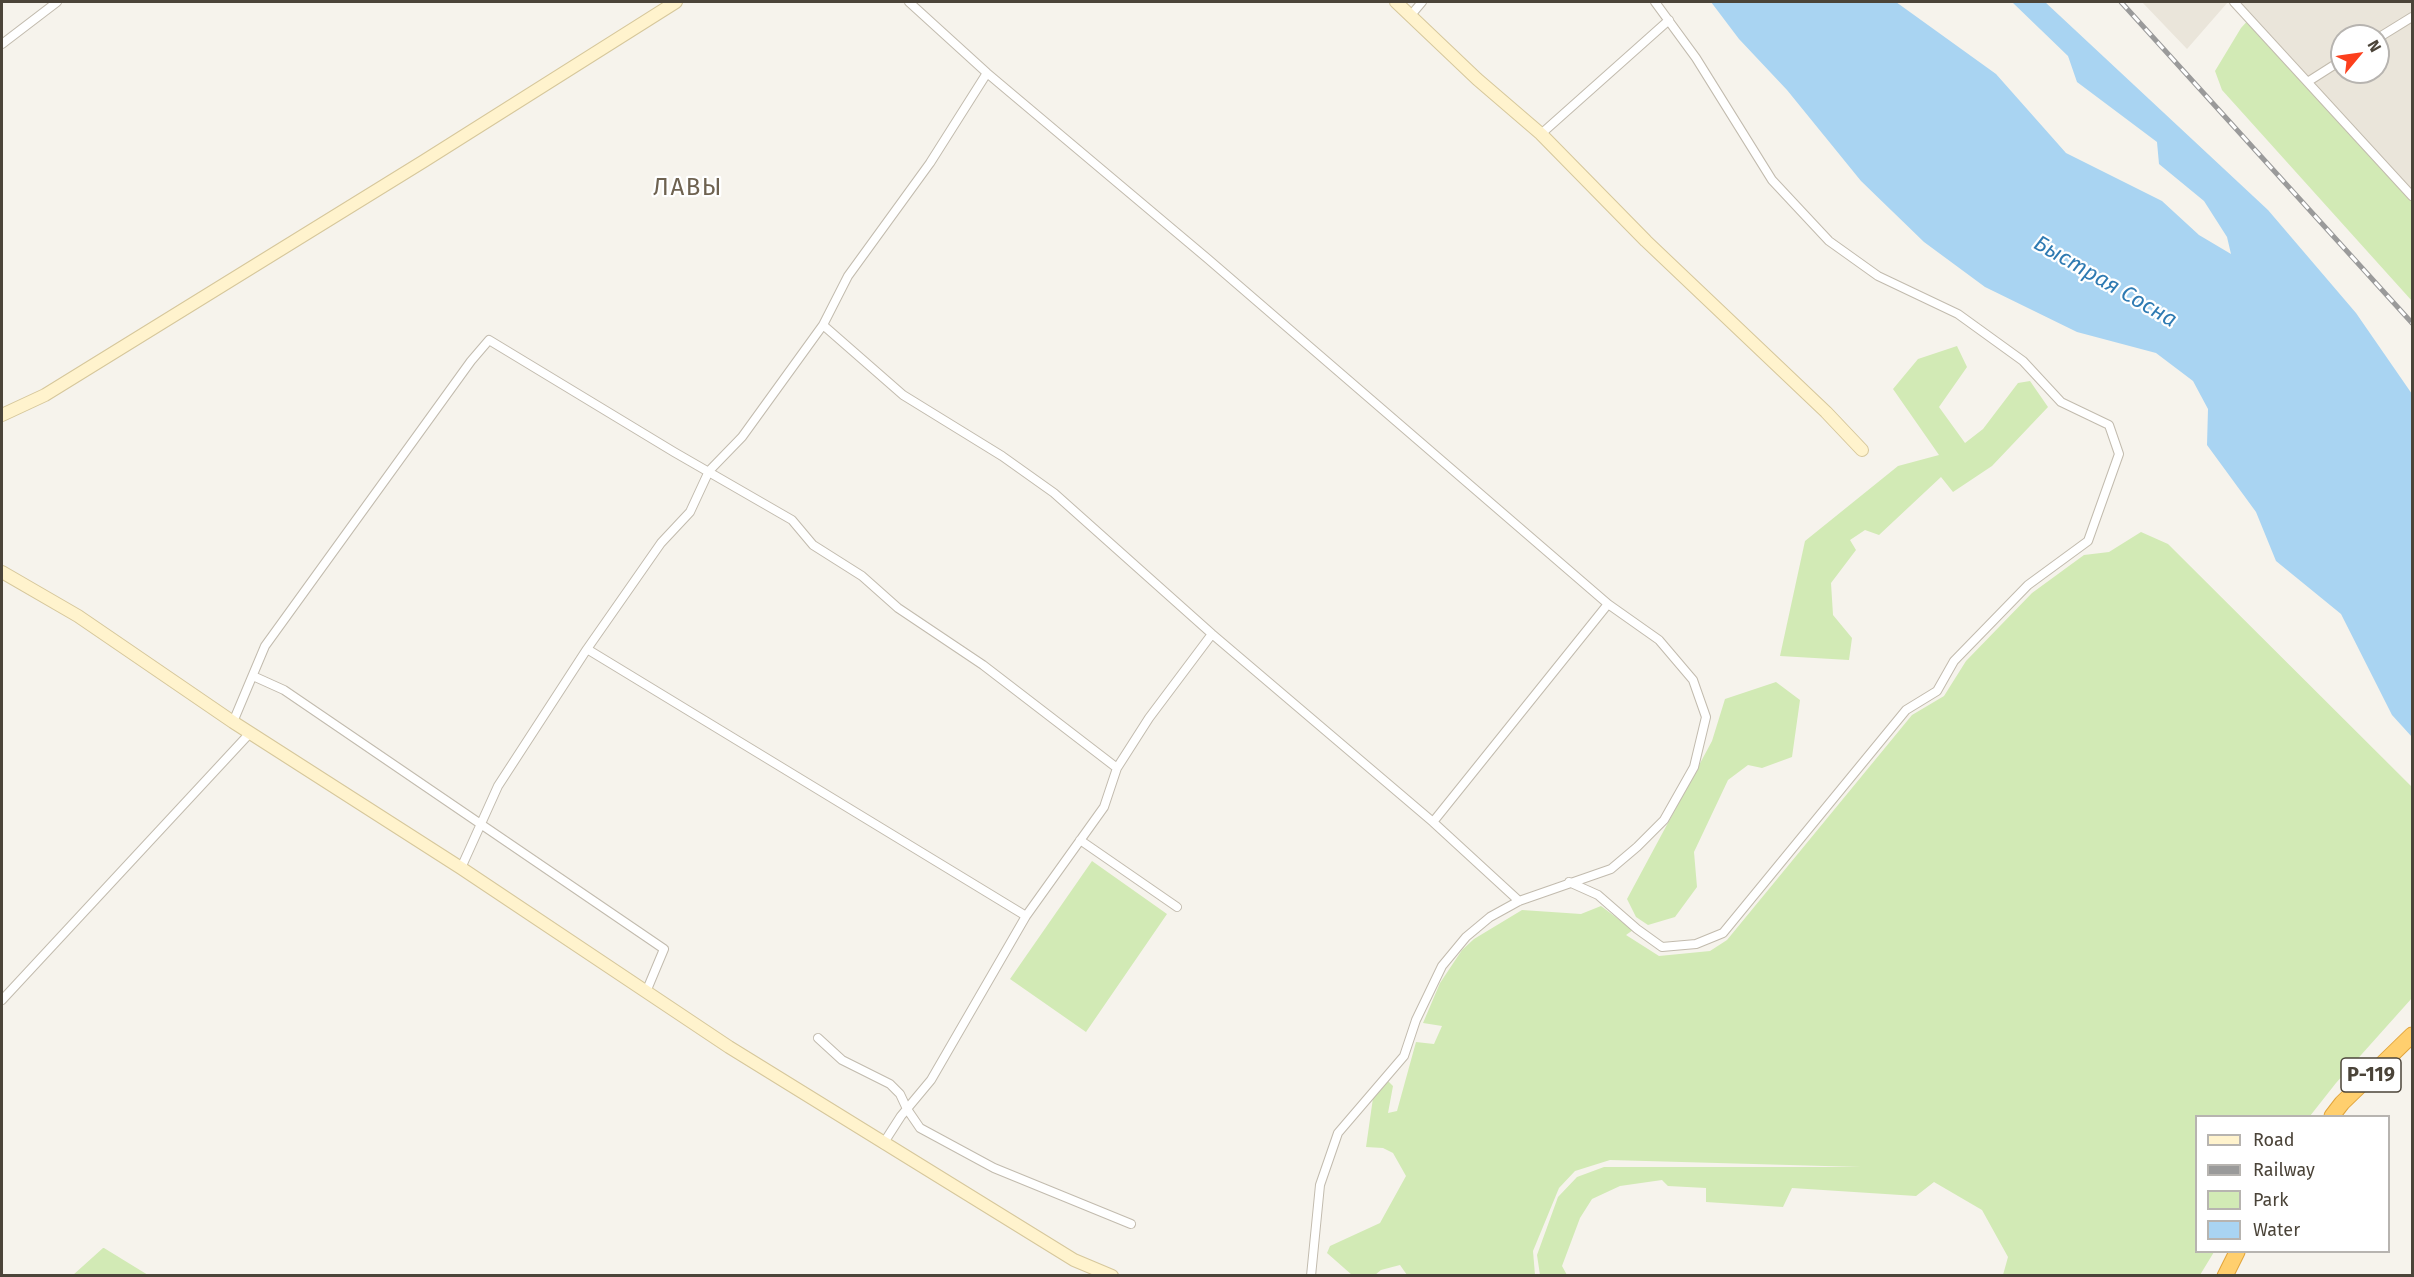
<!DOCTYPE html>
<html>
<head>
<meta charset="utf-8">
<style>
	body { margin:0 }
	#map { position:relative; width:2414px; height:1277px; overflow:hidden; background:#f6f3ec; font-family:"Fira Sans",sans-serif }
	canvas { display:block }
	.frame { position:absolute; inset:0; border:3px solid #4b4439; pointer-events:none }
	.legend { position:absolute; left:2195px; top:1115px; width:195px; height:138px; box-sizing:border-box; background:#fff; border:2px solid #b7b4b0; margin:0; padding:8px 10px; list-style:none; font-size:18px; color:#4b4439 }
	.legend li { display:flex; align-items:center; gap:12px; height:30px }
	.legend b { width:30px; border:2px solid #b7b4b0 }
	.north { position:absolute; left:2330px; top:24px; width:60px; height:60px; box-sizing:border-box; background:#fff; border:2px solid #b7b4b0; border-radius:50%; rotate:61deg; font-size:16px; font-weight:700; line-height:24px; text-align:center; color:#4b4439 }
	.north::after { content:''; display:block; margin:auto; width:21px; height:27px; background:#fc3f1d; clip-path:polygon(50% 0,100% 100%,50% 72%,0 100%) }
</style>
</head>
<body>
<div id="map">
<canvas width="2414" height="1277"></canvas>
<div class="frame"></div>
<ul class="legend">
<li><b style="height:8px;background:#fff3cd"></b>Road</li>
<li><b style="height:8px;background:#9a9a9a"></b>Railway</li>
<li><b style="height:16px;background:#d2eab5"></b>Park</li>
<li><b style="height:16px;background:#a9d4f2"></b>Water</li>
</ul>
<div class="north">N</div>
</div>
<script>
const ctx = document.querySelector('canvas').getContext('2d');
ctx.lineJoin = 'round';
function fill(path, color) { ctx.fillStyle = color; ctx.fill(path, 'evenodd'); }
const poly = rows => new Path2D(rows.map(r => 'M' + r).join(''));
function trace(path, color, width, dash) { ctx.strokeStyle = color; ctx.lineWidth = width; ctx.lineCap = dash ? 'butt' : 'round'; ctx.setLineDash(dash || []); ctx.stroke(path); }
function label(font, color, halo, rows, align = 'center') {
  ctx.font = font + ' "Fira Sans",sans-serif'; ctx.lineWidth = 4.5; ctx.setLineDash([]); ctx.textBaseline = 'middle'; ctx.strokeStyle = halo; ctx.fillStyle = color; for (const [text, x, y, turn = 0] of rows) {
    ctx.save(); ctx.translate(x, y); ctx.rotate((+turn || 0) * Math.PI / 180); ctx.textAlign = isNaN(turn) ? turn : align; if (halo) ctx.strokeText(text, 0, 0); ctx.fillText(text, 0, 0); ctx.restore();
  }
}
fill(poly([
	[2142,2,2228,2,2187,49],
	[2234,2,2412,2,2412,196],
	[2342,36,2378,36,2378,72,2342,72]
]), '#eae5da');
fill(poly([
	[2250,18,2412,196,2412,301,2222,90,2215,71,2241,28],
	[1957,346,1967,367,1939,407,1965,443,1983,429,2018,383,2030,381,2048,407,1992,466,1953,492,1941,477,1879,535,1865,530,1850,540,1856,550,1831,583,1833,615,1852,638,1849,660,1780,656,1805,541,1898,466,1939,455,1893,389,1918,359],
	[2141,532,2168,544,2412,787,2412,998,2336,1083,2310,1116,2196,1116,2196,1252,2214,1252,2200,1275,2003,1275,2008,1257,1982,1210,1934,1182,1916,1196,1792,1188,1783,1207,1706,1202,1706,1188,1668,1186,1662,1180,1620,1186,1592,1199,1580,1218,1562,1266,1567,1275,1540,1275,1537,1255,1558,1197,1577,1177,1604,1167,1861,1167,1610,1160,1575,1171,1559,1188,1533,1251,1535,1275,1407,1275,1400,1265,1381,1270,1375,1275,1352,1275,1327,1253,1330,1246,1380,1223,1406,1176,1393,1153,1383,1148,1366,1147,1373,1098,1388,1081,1393,1086,1388,1113,1397,1111,1416,1042,1434,1044,1442,1026,1423,1023,1440,983,1462,950,1474,939,1522,910,1581,914,1601,906,1633,930,1626,935,1659,956,1710,951,1727,940,1912,715,1944,696,1966,661,2032,593,2084,555,2109,552],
	[1776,682,1800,700,1792,757,1762,768,1748,765,1728,780,1694,852,1697,887,1675,917,1648,925,1636,917,1627,899,1712,741,1725,699],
	[1092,861,1167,914,1086,1032,1010,979],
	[103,1248,104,1248,148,1275,73,1275]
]), '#d2eab5');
fill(poly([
	[1711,2,1896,2,1996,74,2066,153,2162,201,2199,235,2231,254,2227,237,2204,201,2159,164,2157,142,2077,82,2068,56,2012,2,2045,2,2268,210,2356,313,2412,394,2412,737,2392,715,2341,614,2276,561,2256,512,2207,445,2208,409,2193,381,2156,353,2077,332,1985,287,1924,242,1861,181,1787,90,1739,39]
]), '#a9d4f2');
const street = poly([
	[909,2,987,73,1208,259,1608,604,1659,640,1693,680,1706,717,1694,767,1664,820,1637,847,1611,869,1519,901,1490,917,1466,937,1442,966,1416,1020,1404,1056,1338,1133,1320,1185,1311,1276],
	[2234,2,2412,196],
	[1411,15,1422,2],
	[2378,38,2412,17],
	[2,44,57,2],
	[2309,81,2342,60],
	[1541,134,1669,20],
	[823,325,903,395,1002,456,1054,493,1212,634,1433,822,1519,901],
	[587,649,1026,916],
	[253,676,284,690,664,949,646,992],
	[233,722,265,646,471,361,489,340,674,452,792,520,813,545,862,576,898,608,983,665,1117,768],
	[1433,822,1608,604],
	[1080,840,1177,907],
	[461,868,498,786,587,649,661,543,690,512,709,471,742,437,823,325,848,276,930,163,987,73],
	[1569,882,1598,895,1637,929,1662,947,1696,944,1723,933,1906,710,1937,691,1954,661,2028,585,2088,541,2119,454,2109,425,2061,402,2023,361,1958,314,1878,276,1829,241,1772,180,1696,58,1655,2],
	[2,1000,250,733],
	[818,1038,842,1060,890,1084,900,1094,907,1109,920,1128,994,1168,1131,1224],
	[883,1144,901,1116,931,1080,1026,916,1104,807,1117,768,1149,718,1212,634]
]);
const secondary = poly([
	[1396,2,1477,79,1541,134,1646,241,1826,412,1862,450],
	[2,415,45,395,424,161,676,2],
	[2,572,78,616,233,722,461,868,729,1047,1074,1260,1112,1276]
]);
const highway = poly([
	[2332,1116,2342,1103,2412,1035],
	[2225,1276,2237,1252]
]);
trace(street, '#c2bbae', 10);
trace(secondary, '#d6c79b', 14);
trace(highway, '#e0a43c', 17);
trace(street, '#fff', 8);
trace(secondary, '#fff3cd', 12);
trace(highway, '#ffcf6e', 15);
const rail = poly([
	[2121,2,2412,323]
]);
trace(rail, '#9a9a9a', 5);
trace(rail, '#fff', 3, [9]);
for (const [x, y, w] of [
	[2371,1075,60]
]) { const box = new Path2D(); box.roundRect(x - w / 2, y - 17, w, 34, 4.5); ctx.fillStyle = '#fff'; ctx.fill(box); trace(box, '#4b4439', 1.5); }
label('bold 20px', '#4b4439', null, [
	["Р-119",2371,1075]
]);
label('italic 22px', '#2e7ab2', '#fff', [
	["Быстрая Сосна",2105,282,30]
]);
ctx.letterSpacing = '1.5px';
label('24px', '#6e6250', '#fff', [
	["ЛАВЫ",688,188]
]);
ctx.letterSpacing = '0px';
</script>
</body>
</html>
